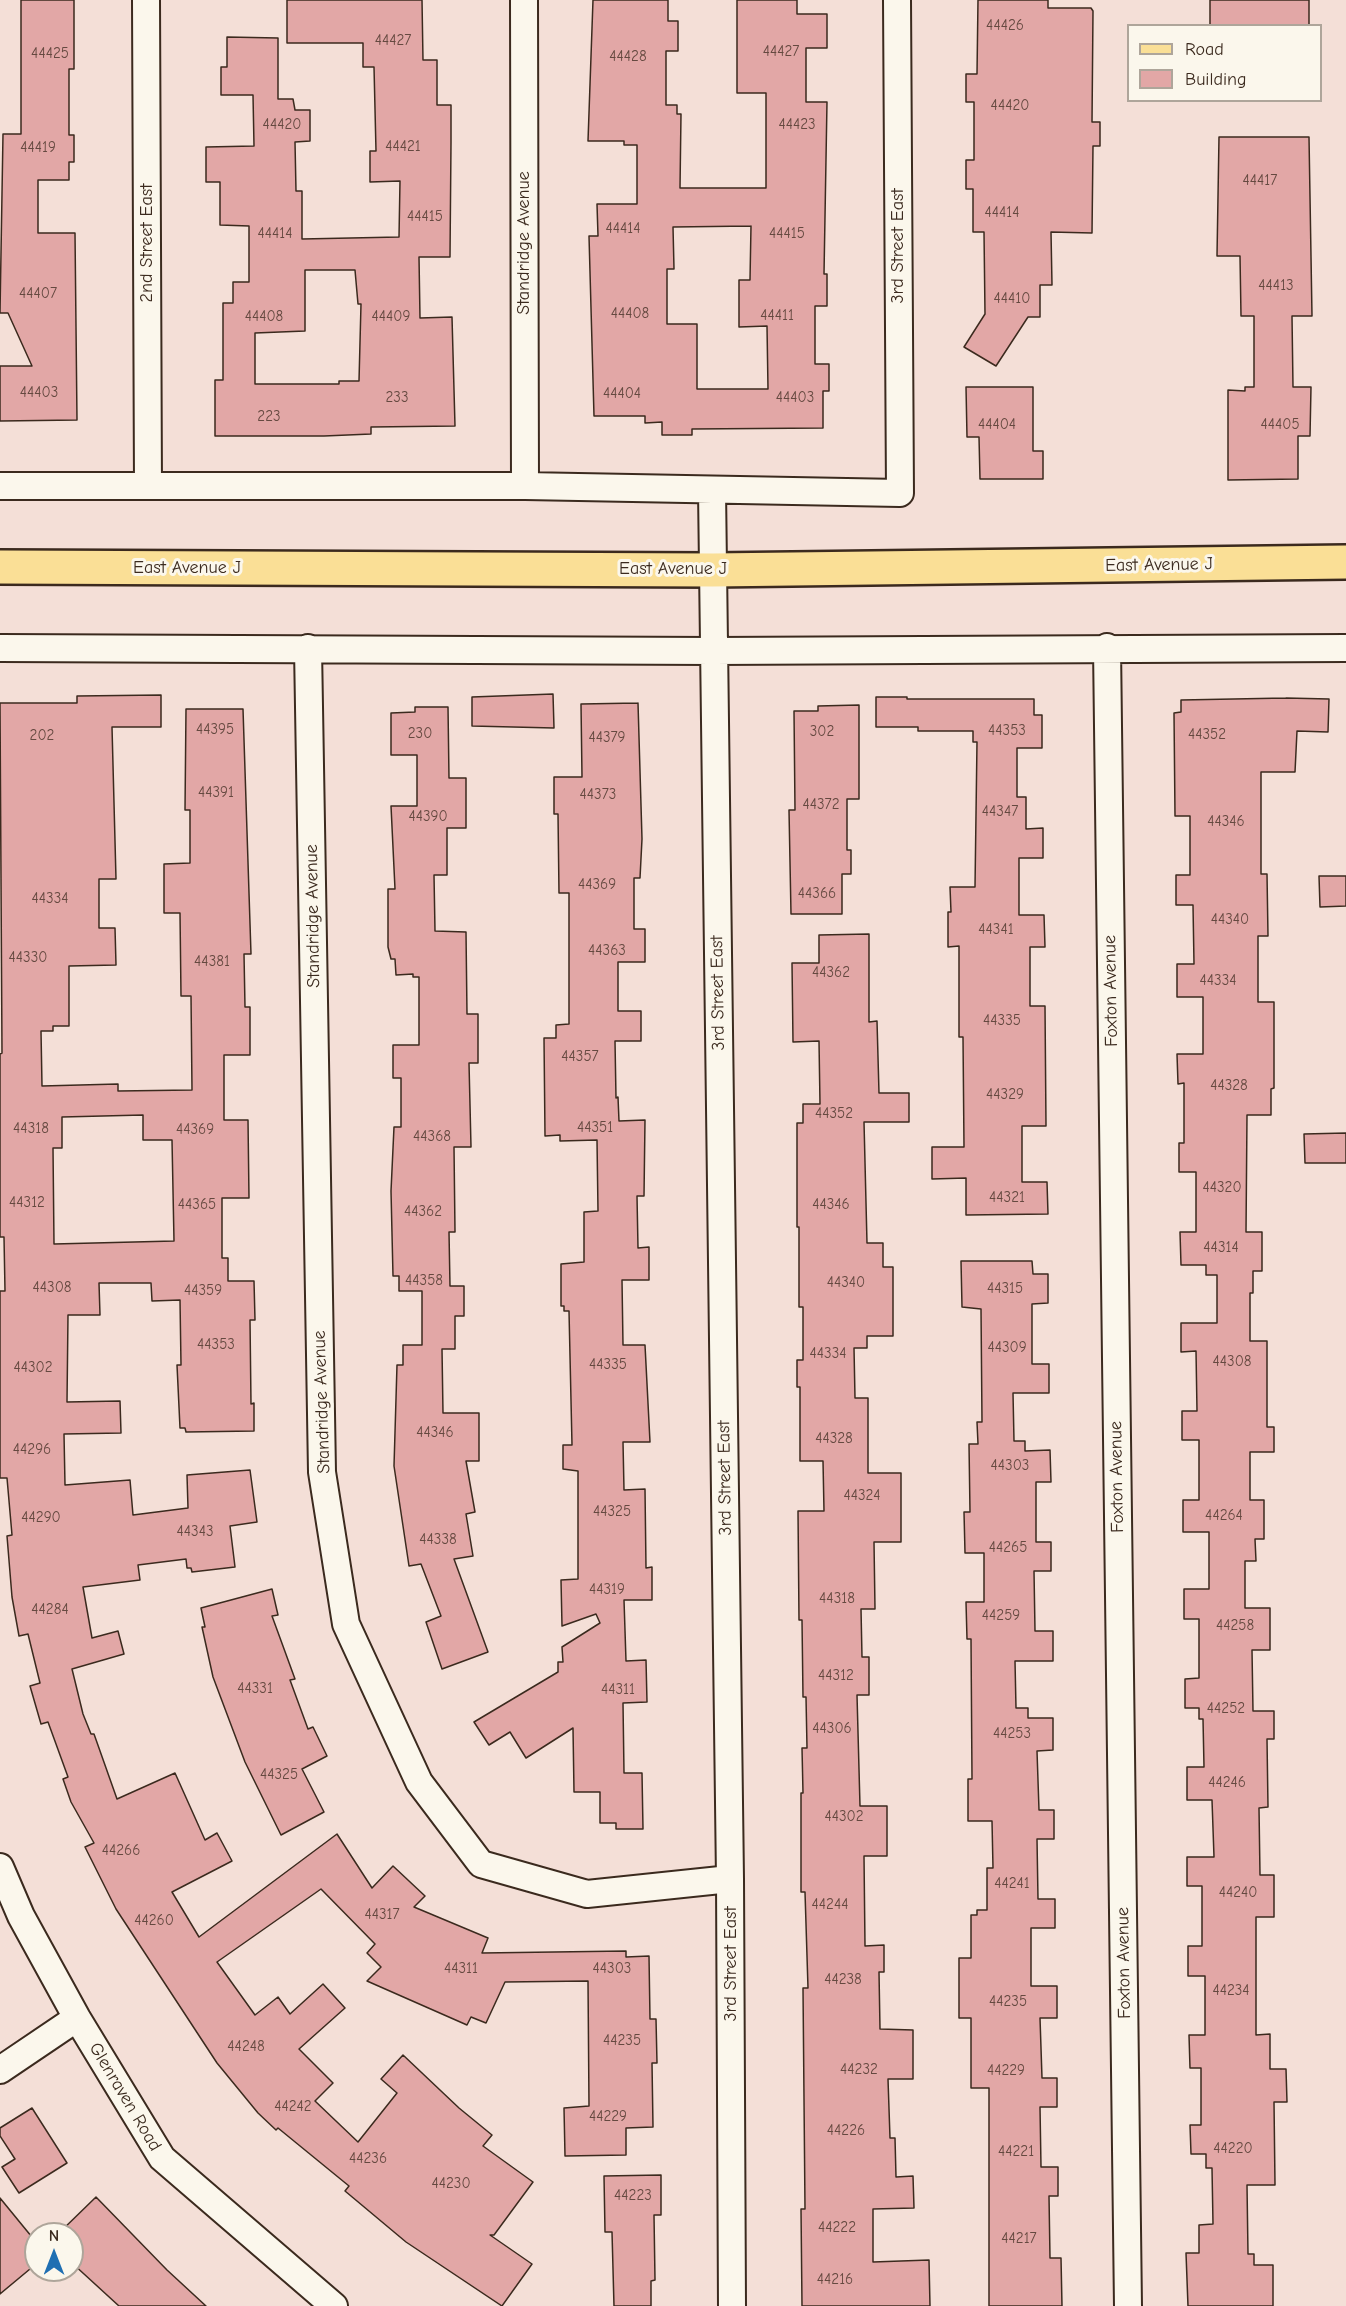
<!DOCTYPE html>
<html>
<head>
<meta charset="utf-8">
<style>
	body { margin:0 }
	#map { position:relative; width:1346px; height:2306px; overflow:hidden; background:#f4dfd7; font-family:"Comic Neue",sans-serif }
	canvas { display:block }
	.legend { position:absolute; left:1127px; top:24px; width:195px; height:78px; box-sizing:border-box; background:#fbf7ec; border:2px solid #aea59a; margin:0; padding:8px 10px; list-style:none; font-size:18px; color:#3b2a1e }
	.legend li { display:flex; align-items:center; gap:12px; height:30px }
	.legend b { width:30px; border:2px solid #aea59a }
	.north { position:absolute; left:24px; top:2222px; width:60px; height:60px; box-sizing:border-box; background:#fbf7ec; border:2px solid #aea59a; border-radius:50%; rotate:0deg; font-size:16px; font-weight:700; line-height:24px; text-align:center; color:#3b2a1e }
	.north::after { content:''; display:block; margin:auto; width:21px; height:27px; background:#1f6fb2; clip-path:polygon(50% 0,100% 100%,50% 72%,0 100%) }
</style>
</head>
<body>
<div id="map">
<canvas width="1346" height="2306"></canvas>
<ul class="legend">
<li><b style="height:8px;background:#fadf96"></b>Road</li>
<li><b style="height:16px;background:#e2a7a6"></b>Building</li>
</ul>
<div class="north">N</div>
</div>
<script>
const ctx = document.querySelector('canvas').getContext('2d');
ctx.lineJoin = 'round';
function fill(path, color) { ctx.fillStyle = color; ctx.fill(path, 'evenodd'); }
const poly = rows => new Path2D(rows.map(r => 'M' + r).join(''));
function trace(path, color, width, dash) { ctx.strokeStyle = color; ctx.lineWidth = width; ctx.lineCap = dash ? 'butt' : 'round'; ctx.setLineDash(dash || []); ctx.stroke(path); }
function label(font, color, halo, rows, align = 'center') {
  ctx.font = font + ' "Comic Neue",sans-serif'; ctx.lineWidth = 6; ctx.setLineDash([]); ctx.textBaseline = 'middle'; ctx.strokeStyle = halo; ctx.fillStyle = color; for (const [text, x, y, turn = 0] of rows) {
    ctx.save(); ctx.translate(x, y); ctx.rotate((+turn || 0) * Math.PI / 180); ctx.textAlign = isNaN(turn) ? turn : align; if (halo) ctx.strokeText(text, 0, 0); ctx.fillText(text, 0, 0); ctx.restore();
  }
}
const building = poly([
	[21,0,74,0,74,69,69,69,69,135,74,135,74,162,69,162,69,180,38,180,38,233,75,233,77,420,0,421,0,366,32,366,8,313,0,313,3,134,21,134,21,0],
	[287,0,422,0,423,60,437,60,437,105,451,105,451,143,450,257,419,257,420,318,452,317,455,426,371,427,371,434,324,436,215,436,215,380,223,380,223,303,233,303,233,282,249,282,249,226,220,225,220,182,206,182,206,147,254,146,253,95,221,95,221,67,227,67,227,37,278,38,278,99,293,99,295,110,310,110,310,141,295,142,296,191,302,191,302,239,399,237,400,181,370,182,370,151,376,151,374,67,363,67,363,43,287,43,287,0],
	[305,270,355,270,358,304,361,304,359,381,339,381,339,384,255,384,255,333,305,331,305,270],
	[593,0,668,0,668,21,678,21,678,51,666,51,666,105,677,105,677,114,681,114,680,188,766,188,766,93,737,93,737,0,797,0,797,14,827,14,827,48,806,48,806,102,827,102,824,274,827,274,827,306,815,306,815,364,829,364,829,391,823,391,823,428,692,429,692,435,662,435,662,422,645,423,645,416,594,416,589,236,598,236,597,204,637,204,637,145,624,145,624,141,588,141,593,0],
	[751,226,750,280,739,280,739,327,767,326,768,389,697,389,697,324,667,324,667,269,674,269,673,227,751,226],
	[978,0,1048,0,1048,8,1091,8,1093,11,1092,122,1100,122,1100,146,1093,146,1092,233,1051,232,1052,285,1040,285,1040,317,1028,317,996,366,964,347,985,314,984,232,973,232,973,189,966,189,966,160,974,160,974,102,966,102,966,74,977,74,978,0],
	[1210,0,1309,0,1309,26,1210,26,1210,0],
	[1219,137,1309,137,1312,316,1292,316,1293,387,1311,387,1310,436,1298,436,1298,479,1228,480,1228,390,1245,391,1245,387,1254,387,1254,316,1241,316,1240,256,1217,256,1219,137],
	[966,387,1033,387,1033,451,1043,451,1043,479,980,479,979,437,967,437,966,387],
	[553,694,554,728,472,726,472,697,553,694],
	[161,695,161,727,112,727,116,879,99,879,99,928,115,928,116,965,69,966,69,1026,53,1026,53,1031,41,1031,42,1086,118,1084,118,1091,192,1090,191,996,181,996,180,913,164,913,164,864,190,863,190,810,185,810,186,709,243,709,251,954,244,954,245,1007,250,1007,250,1055,224,1055,224,1120,248,1120,249,1198,222,1198,222,1258,228,1258,228,1281,254,1281,255,1320,250,1320,251,1404,254,1403,254,1431,186,1432,185,1428,180,1428,177,1365,181,1365,180,1300,152,1301,151,1283,99,1283,100,1315,68,1315,67,1402,120,1401,121,1433,64,1434,65,1485,130,1480,133,1515,188,1508,187,1475,250,1470,257,1522,230,1526,235,1567,192,1572,191,1568,187,1568,186,1559,138,1565,140,1580,83,1587,92,1638,118,1631,124,1654,72,1669,83,1714,91,1734,94,1734,117,1799,175,1773,205,1840,217,1833,232,1861,172,1892,199,1937,337,1834,372,1888,393,1866,425,1896,414,1907,488,1938,482,1953,626,1951,626,1957,649,1956,650,2019,656,2019,657,2063,652,2063,653,2127,626,2128,626,2155,565,2156,564,2108,589,2106,588,1981,505,1982,486,2023,471,2017,467,2025,367,1981,381,1967,367,1953,375,1944,321,1889,217,1962,255,2015,278,1997,290,2014,323,1984,345,2008,299,2049,333,2083,315,2101,358,2142,397,2093,381,2079,403,2055,459,2108,492,2135,483,2146,533,2182,494,2235,490,2235,532,2264,502,2306,406,2242,345,2191,349,2186,278,2128,276,2130,258,2113,217,2063,116,1909,85,1847,94,1843,71,1802,63,1779,68,1777,48,1722,41,1724,30,1686,40,1683,28,1634,19,1636,12,1597,7,1536,12,1535,7,1478,0,1478,0,1291,5,1291,4,1237,0,1237,0,1054,2,1053,0,703,77,703,77,696,161,695],
	[143,1115,143,1140,172,1140,174,1241,54,1244,53,1148,62,1148,62,1117,143,1115],
	[876,697,907,697,907,699,1034,699,1034,715,1042,715,1042,748,1017,748,1017,797,1026,797,1026,829,1043,828,1043,858,1019,858,1019,915,1044,915,1045,947,1030,947,1030,1006,1045,1006,1046,1126,1022,1126,1022,1182,1047,1182,1048,1214,966,1215,966,1178,932,1179,932,1147,964,1147,963,1037,959,1037,959,946,948,947,948,912,951,912,950,887,975,887,977,742,973,742,973,731,918,731,918,727,876,727,876,697],
	[1286,698,1329,699,1328,732,1297,731,1295,772,1261,772,1261,874,1267,874,1268,936,1258,936,1258,1002,1274,1002,1274,1088,1271,1089,1271,1115,1247,1115,1246,1232,1262,1232,1262,1271,1253,1271,1253,1293,1250,1293,1250,1341,1267,1341,1267,1427,1274,1427,1274,1452,1250,1452,1250,1500,1264,1500,1264,1539,1255,1539,1256,1561,1245,1561,1245,1608,1270,1608,1270,1650,1252,1650,1253,1711,1274,1711,1274,1739,1267,1739,1268,1807,1259,1808,1260,1875,1274,1875,1274,1917,1256,1917,1256,2035,1270,2034,1270,2069,1286,2069,1287,2102,1274,2102,1275,2185,1247,2185,1248,2254,1254,2254,1254,2265,1273,2265,1273,2306,1188,2306,1186,2253,1199,2253,1199,2225,1213,2224,1212,2168,1206,2168,1206,2154,1191,2154,1190,2125,1201,2125,1201,2068,1190,2068,1189,2035,1205,2035,1205,1976,1188,1976,1188,1946,1202,1946,1202,1886,1187,1886,1187,1857,1214,1857,1212,1800,1187,1800,1187,1767,1204,1767,1203,1719,1199,1719,1199,1708,1185,1708,1185,1679,1199,1678,1199,1619,1184,1619,1184,1589,1209,1589,1209,1532,1183,1532,1183,1500,1199,1500,1199,1440,1182,1440,1182,1411,1197,1411,1196,1351,1181,1352,1181,1323,1217,1323,1217,1275,1206,1275,1206,1265,1181,1265,1180,1232,1196,1232,1196,1172,1179,1172,1179,1143,1184,1143,1184,1083,1178,1084,1177,1054,1203,1054,1203,997,1177,997,1177,964,1194,964,1193,905,1176,905,1176,875,1190,875,1190,816,1175,816,1174,713,1181,712,1181,700,1286,698],
	[638,703,642,839,640,878,634,878,634,929,645,929,645,962,618,962,618,1011,641,1011,641,1041,615,1041,616,1098,618,1097,619,1121,645,1120,644,1196,637,1196,638,1248,649,1247,649,1280,622,1280,623,1345,645,1345,650,1442,623,1442,624,1490,645,1489,646,1568,652,1567,652,1600,624,1600,626,1661,646,1660,647,1702,623,1703,624,1773,642,1773,643,1829,616,1829,616,1823,600,1823,600,1792,574,1792,573,1728,526,1758,510,1732,489,1745,474,1722,558,1672,558,1662,563,1662,562,1647,600,1623,596,1614,562,1626,561,1580,578,1579,578,1471,563,1469,563,1445,572,1445,569,1311,564,1311,564,1306,561,1306,561,1264,584,1262,584,1212,598,1211,597,1140,560,1141,560,1135,545,1136,544,1038,556,1038,556,1025,569,1024,569,893,559,893,558,814,554,814,554,777,582,777,581,704,638,703],
	[859,705,859,799,847,799,847,850,851,850,851,874,842,874,842,914,791,914,789,810,795,810,794,711,818,711,818,706,859,705],
	[415,707,448,707,449,778,466,778,466,828,447,828,447,875,434,875,435,931,466,932,467,1014,478,1014,478,1063,469,1063,471,1147,454,1147,455,1232,449,1232,450,1286,464,1286,464,1316,455,1316,455,1349,442,1349,443,1413,479,1413,479,1461,466,1461,475,1512,466,1514,473,1556,454,1559,488,1652,442,1669,426,1622,441,1616,421,1564,409,1566,394,1466,397,1365,403,1365,403,1345,422,1345,422,1291,399,1291,399,1276,393,1276,391,1191,394,1127,401,1127,401,1078,393,1078,393,1045,419,1045,419,977,413,977,413,974,396,975,395,959,391,959,388,947,388,889,395,889,391,806,417,806,417,755,391,755,391,713,415,712,415,707],
	[1319,876,1346,876,1346,906,1320,907,1319,876],
	[869,934,869,1022,877,1021,879,1093,909,1093,909,1122,864,1122,867,1243,883,1243,883,1267,893,1267,893,1336,867,1336,867,1348,854,1348,855,1398,868,1398,868,1473,901,1473,901,1542,874,1542,875,1609,861,1609,862,1657,869,1657,869,1695,857,1695,860,1806,887,1806,887,1856,864,1856,865,1946,884,1945,884,1972,879,1972,880,2029,913,2030,913,2079,888,2079,890,2138,895,2138,896,2177,913,2176,914,2208,873,2209,873,2262,929,2260,930,2306,802,2306,801,2209,805,2209,803,1988,808,1988,805,1892,801,1892,801,1793,803,1793,802,1748,807,1748,806,1697,803,1697,802,1620,799,1620,798,1511,824,1511,823,1461,800,1461,800,1387,797,1387,797,1360,803,1360,803,1307,799,1307,799,1227,797,1227,797,1123,803,1123,803,1104,820,1104,819,1041,793,1042,792,963,819,963,819,935,869,934],
	[1346,1133,1346,1163,1305,1163,1304,1134,1346,1133],
	[961,1261,1032,1261,1033,1274,1048,1274,1048,1303,1032,1304,1032,1364,1049,1364,1049,1393,1013,1393,1014,1441,1025,1441,1025,1451,1050,1450,1051,1482,1036,1482,1036,1542,1051,1542,1051,1571,1034,1571,1035,1631,1053,1631,1053,1661,1015,1661,1016,1708,1028,1708,1028,1718,1053,1718,1053,1750,1037,1751,1039,1810,1054,1810,1054,1839,1037,1839,1038,1899,1055,1899,1055,1928,1031,1928,1031,1986,1057,1986,1057,2018,1040,2018,1042,2078,1057,2078,1057,2107,1040,2107,1041,2167,1058,2167,1058,2196,1049,2196,1050,2258,1061,2258,1062,2306,989,2306,989,2088,971,2088,971,2018,959,2018,959,1958,971,1958,971,1915,977,1915,977,1910,987,1910,987,1868,993,1868,992,1821,968,1821,968,1779,972,1779,971,1639,967,1639,966,1602,984,1602,984,1553,965,1553,964,1512,970,1512,969,1444,978,1444,977,1422,982,1422,981,1309,962,1307,961,1261],
	[272,1589,278,1615,272,1616,295,1679,290,1680,308,1729,313,1727,327,1756,302,1769,324,1812,281,1835,245,1762,213,1677,202,1627,205,1627,201,1608,272,1589],
	[32,2108,67,2163,19,2193,2,2167,15,2159,0,2136,0,2128,32,2108],
	[661,2175,661,2215,654,2215,655,2280,651,2281,651,2306,614,2306,612,2232,605,2232,604,2176,661,2175],
	[96,2197,167,2270,206,2306,119,2306,72,2263,72,2234,58,2234,96,2197],
	[0,2198,36,2242,36,2264,0,2294,0,2198]
]);
fill(building, '#e2a7a6');
trace(building, '#3b2a1e', 1.5);
const minor = poly([
	[146,0,148,486],
	[524,0,525,486],
	[0,486,525,486,900,493,897,0],
	[712,490,730,1879,732,2306],
	[1107,647,1128,2306],
	[0,648,713,651,1346,648],
	[308,648,322,1472,346,1624,419,1782,481,1864,587,1894,730,1879],
	[0,1867,21,1916,77,2018,162,2158,334,2306],
	[0,2070,77,2018]
]);
const primary = poly([
	[0,567,713,570,1346,562]
]);
trace(minor, '#3b2a1e', 30);
trace(primary, '#3b2a1e', 38);
trace(minor, '#fbf7ec', 26);
trace(primary, '#fadf96', 33);
label('15px', '#654940', null, [
	["44426",1005,26],
	["44427",393,41],
	["44427",781,52],
	["44425",50,54],
	["44428",628,57],
	["44420",1010,106],
	["44420",282,125],
	["44423",797,125],
	["44421",403,147],
	["44419",38,148],
	["44417",1260,181],
	["44414",1002,213],
	["44415",425,217],
	["44414",623,229],
	["44414",275,234],
	["44415",787,234],
	["44413",1276,286],
	["44407",38,294],
	["44410",1012,299],
	["44408",630,314],
	["44411",777,316],
	["44408",264,317],
	["44409",391,317],
	["44403",39,393],
	["44404",622,394],
	["233",397,398],
	["44403",795,398],
	["223",269,417],
	["44404",997,425],
	["44405",1280,425],
	["44395",215,730],
	["44353",1007,731],
	["302",822,732],
	["230",420,734],
	["44352",1207,735],
	["202",42,736],
	["44379",607,738],
	["44391",216,793],
	["44373",598,795],
	["44372",821,805],
	["44347",1000,812],
	["44390",428,817],
	["44346",1226,822],
	["44369",597,885],
	["44366",817,894],
	["44334",50,899],
	["44340",1230,920],
	["44341",996,930],
	["44363",607,951],
	["44330",28,958],
	["44381",212,962],
	["44362",831,973],
	["44334",1218,981],
	["44335",1002,1021],
	["44357",580,1057],
	["44328",1229,1086],
	["44329",1005,1095],
	["44352",834,1114],
	["44351",595,1128],
	["44318",31,1129],
	["44369",195,1130],
	["44368",432,1137],
	["44320",1222,1188],
	["44321",1007,1198],
	["44312",27,1203],
	["44365",197,1205],
	["44346",831,1205],
	["44362",423,1212],
	["44314",1221,1248],
	["44358",424,1281],
	["44340",846,1283],
	["44308",52,1288],
	["44315",1005,1289],
	["44359",203,1291],
	["44353",216,1345],
	["44309",1007,1348],
	["44334",828,1354],
	["44308",1232,1362],
	["44335",608,1365],
	["44302",33,1368],
	["44346",435,1433],
	["44328",834,1439],
	["44296",32,1450],
	["44303",1010,1466],
	["44324",862,1496],
	["44325",612,1512],
	["44264",1224,1516],
	["44290",41,1518],
	["44343",195,1532],
	["44338",438,1540],
	["44265",1008,1548],
	["44319",607,1590],
	["44318",837,1599],
	["44284",50,1610],
	["44259",1001,1616],
	["44258",1235,1626],
	["44312",836,1676],
	["44331",255,1689],
	["44311",618,1690],
	["44252",1226,1709],
	["44306",832,1729],
	["44253",1012,1734],
	["44325",279,1775],
	["44246",1227,1783],
	["44302",844,1817],
	["44266",121,1851],
	["44241",1012,1884],
	["44240",1238,1893],
	["44244",830,1905],
	["44317",382,1915],
	["44260",154,1921],
	["44311",461,1969],
	["44303",612,1969],
	["44238",843,1980],
	["44234",1231,1991],
	["44235",1008,2002],
	["44235",622,2041],
	["44248",246,2047],
	["44232",859,2070],
	["44229",1006,2071],
	["44242",293,2107],
	["44229",608,2117],
	["44226",846,2131],
	["44220",1233,2149],
	["44221",1016,2152],
	["44236",368,2159],
	["44230",451,2184],
	["44223",633,2196],
	["44222",837,2228],
	["44217",1019,2239],
	["44216",835,2280]
]);
label('18px', '#3b2a1e', '#fbf7ec', [
	["2nd Street East",147,243,-90],
	["Standridge Avenue",524,243,-90],
	["3rd Street East",898,246,-90],
	["East Avenue J",1159,565,-1],
	["East Avenue J",187,568],
	["East Avenue J",673,569],
	["Standridge Avenue",313,916,-91],
	["Foxton Avenue",1111,991,-91],
	["3rd Street East",718,993,-91],
	["Standridge Avenue",322,1402,-92],
	["Foxton Avenue",1117,1477,-91],
	["3rd Street East",725,1478,-91],
	["Foxton Avenue",1124,1963,-91],
	["3rd Street East",731,1964,-90],
	["Glenraven Road",125,2097,59]
]);
</script>
</body>
</html>
